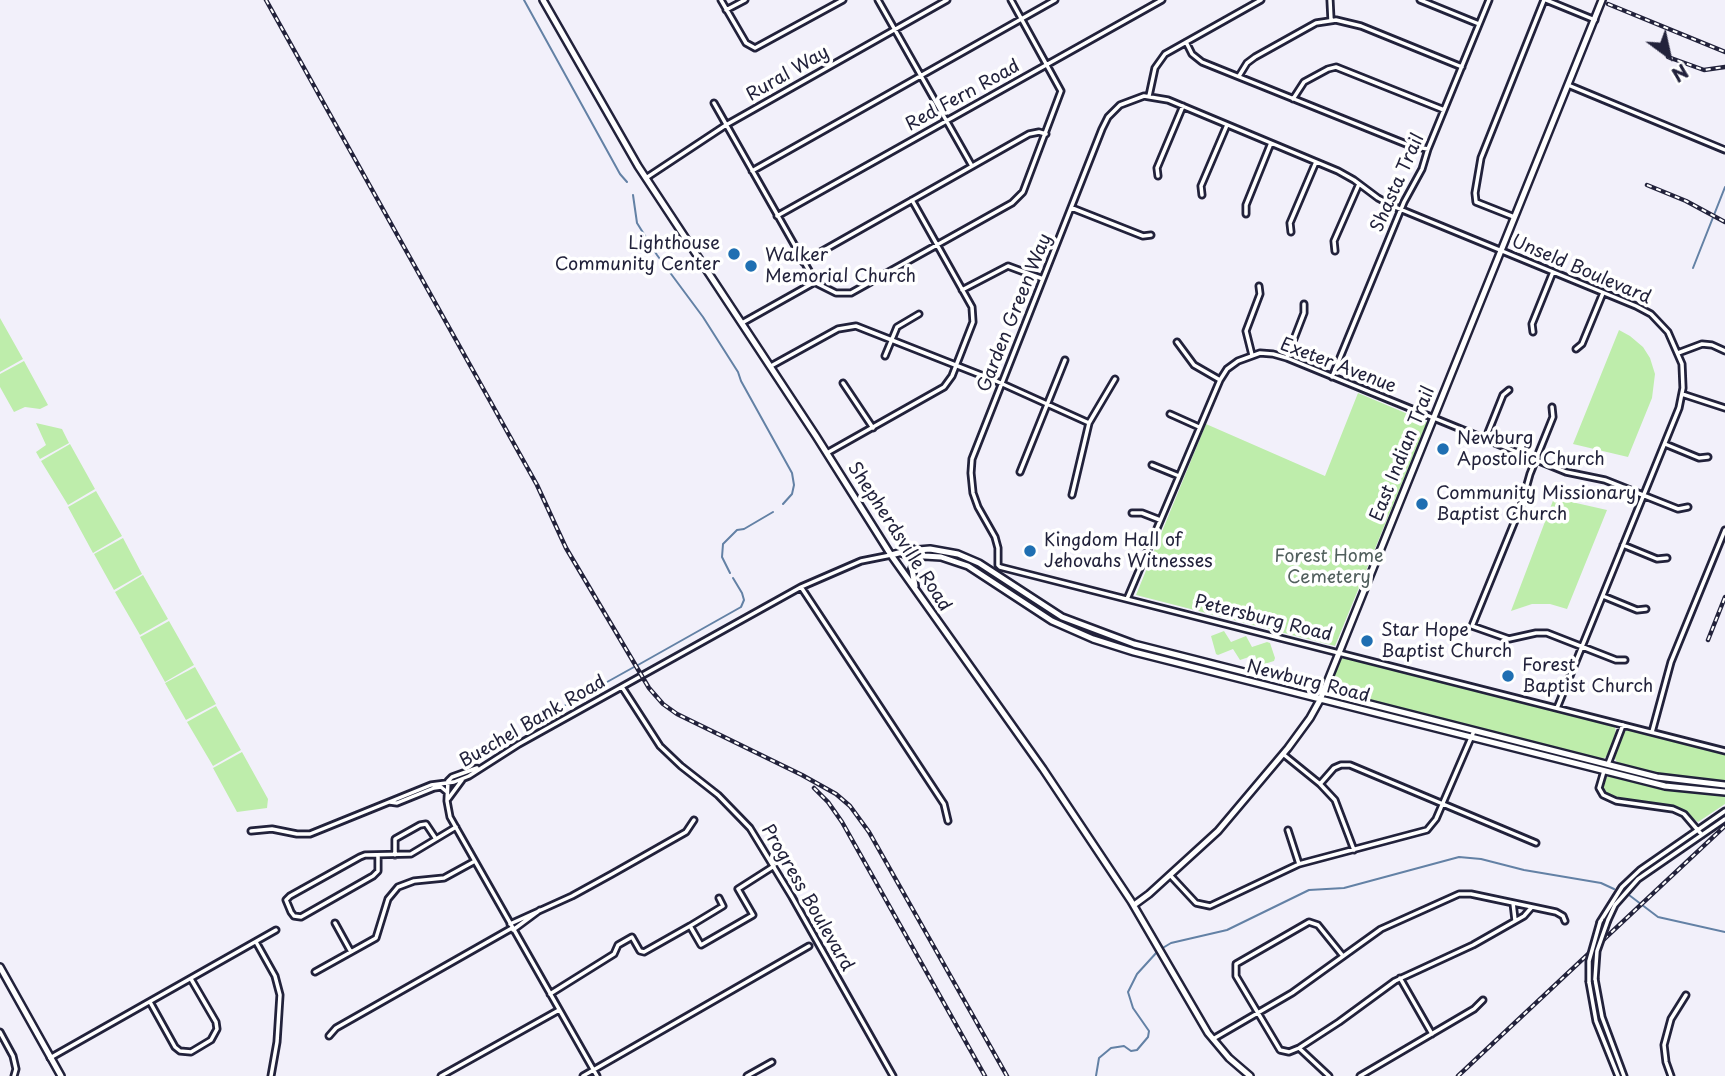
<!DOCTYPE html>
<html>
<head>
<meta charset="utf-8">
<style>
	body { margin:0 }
	#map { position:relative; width:1725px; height:1076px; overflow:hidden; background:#f2f0fa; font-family:"Playpen Sans",sans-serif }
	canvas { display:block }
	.north { position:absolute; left:1634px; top:21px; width:70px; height:70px; -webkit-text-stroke:5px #fff; paint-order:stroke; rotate:147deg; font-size:19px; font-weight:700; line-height:28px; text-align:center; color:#22223b }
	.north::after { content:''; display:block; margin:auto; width:24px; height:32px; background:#22223b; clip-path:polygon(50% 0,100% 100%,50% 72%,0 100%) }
</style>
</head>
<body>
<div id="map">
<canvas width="1725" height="1076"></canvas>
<div class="north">N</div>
</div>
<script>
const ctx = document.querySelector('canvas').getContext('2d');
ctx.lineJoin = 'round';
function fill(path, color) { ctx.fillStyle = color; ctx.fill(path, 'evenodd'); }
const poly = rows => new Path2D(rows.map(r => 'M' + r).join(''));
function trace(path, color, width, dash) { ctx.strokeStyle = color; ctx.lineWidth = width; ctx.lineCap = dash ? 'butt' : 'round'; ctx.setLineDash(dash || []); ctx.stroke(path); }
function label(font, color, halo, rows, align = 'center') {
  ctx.font = font + ' "Playpen Sans",sans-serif'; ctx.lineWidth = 7; ctx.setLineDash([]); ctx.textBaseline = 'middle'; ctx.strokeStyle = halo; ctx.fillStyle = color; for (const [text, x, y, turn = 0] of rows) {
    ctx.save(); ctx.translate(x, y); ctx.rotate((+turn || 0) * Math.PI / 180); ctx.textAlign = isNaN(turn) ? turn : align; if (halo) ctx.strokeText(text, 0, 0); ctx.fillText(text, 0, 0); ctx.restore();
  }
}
fill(poly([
	[0,318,23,359,0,372],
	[1619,330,1630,336,1643,347,1650,358,1655,374,1652,398,1628,457,1573,444],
	[24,361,48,405,40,409,25,407,14,412,0,387,0,374],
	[1358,393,1427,422,1335,646,1136,595,1206,424,1325,476],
	[36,423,62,429,69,443,40,459,36,452,46,445],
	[70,444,95,489,68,505,41,461],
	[96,491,122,536,93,553,68,507],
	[1554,498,1607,510,1567,609,1550,604,1532,604,1511,611],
	[123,538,142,574,114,590,94,554],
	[143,575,168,619,140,635,115,592],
	[169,621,194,665,165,682,140,637],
	[1224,631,1231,642,1246,636,1252,647,1267,642,1270,643,1275,658,1274,661,1261,665,1258,664,1255,655,1240,660,1233,649,1218,655,1216,654,1211,636],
	[1343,657,1612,725,1615,727,1616,733,1608,755,1603,759,1597,759,1331,692,1331,681,1340,660],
	[195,667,216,704,186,720,165,683],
	[216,706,241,750,213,766,187,722],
	[1627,730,1725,754,1725,782,1672,777,1618,764,1613,755,1622,734],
	[242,752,268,799,267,808,237,812,213,768],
	[1608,776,1615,776,1703,794,1725,795,1725,804,1698,822,1676,807,1609,796,1602,785,1603,781]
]), '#beedab');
trace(poly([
	[524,0,620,174,627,182],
	[633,195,637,223,657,255,703,317,738,372,741,381,792,473,794,485,792,494,783,504],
	[1693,268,1725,187],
	[730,573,722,557,723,544,737,530,744,529,773,512],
	[638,665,741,607,744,600,742,593,733,578],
	[564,706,634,667],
	[1629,895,1658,917,1725,932],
	[1161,949,1171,943,1227,930,1309,890,1344,888,1459,857,1481,859,1524,870,1601,883,1614,889],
	[1096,1076,1099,1058,1111,1048,1124,1046,1131,1051,1137,1050,1148,1037,1149,1031,1133,1008,1128,992,1137,974,1157,952]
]), '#6381a5', 2);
const minor = poly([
	[721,0,746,43,755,48,843,0],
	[878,0,972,166],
	[1330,0,1331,20],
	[1420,0,1479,24],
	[1546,0,1595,20],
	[726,10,745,0],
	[1186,42,1192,54,1202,62,1411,146,1428,149],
	[1239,76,1247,63,1255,57,1316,23,1336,20,1361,26,1462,67],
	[1568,85,1725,150],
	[1149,96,1155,68,1165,54,1261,0],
	[1293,99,1304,82,1328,69,1336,67,1444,110],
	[714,103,816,283,836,293,851,293,1012,203,1023,192,1061,91,1011,0],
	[752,171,1055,0],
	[1158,176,1157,168,1183,106],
	[646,178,726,125,947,0],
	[1202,195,1201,186,1227,125],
	[1072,208,1143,236,1151,235],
	[1246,214,1246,205,1271,143],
	[777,216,1162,0],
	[1514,217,1476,202,1475,193,1481,158,1544,0],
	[1291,232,1290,223,1316,162],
	[1335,251,1334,241,1359,184],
	[803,262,1029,134,1039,132,1046,134],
	[962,290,1008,266,1043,279],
	[742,323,815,282],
	[1533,332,1532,324,1553,272],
	[1177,342,1194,365,1220,380],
	[1576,349,1582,344,1603,293],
	[1678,353,1702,344,1712,345,1725,351],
	[1252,355,1246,331,1260,294,1259,286],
	[885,356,897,327,919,314],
	[1287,357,1304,313,1304,304],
	[771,366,838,329,856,326,996,381,1089,423],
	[1332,377,1404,202,1422,169,1428,149,1489,0],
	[843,383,873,428],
	[1682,394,1725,408],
	[1552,407,1553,417,1530,474,1521,506,1472,626,1509,639,1536,633,1547,633,1616,660,1625,660],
	[1170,414,1199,427],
	[1485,440,1503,395,1509,390],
	[1665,444,1699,458,1708,457],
	[827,453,944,387,952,376,973,322,972,307,912,200],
	[1152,465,1179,476],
	[1020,472,1065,360],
	[1072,495,1089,423,1115,379],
	[1132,513,1142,513,1160,520],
	[1623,545,1657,559,1667,558],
	[801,587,944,804,948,821],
	[1603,596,1637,610,1646,609],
	[1127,599,1220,380,1227,369,1238,361,1260,353,1273,354,1287,358,1566,472,1605,480,1678,509,1688,507],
	[622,687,660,746,681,766,718,795,750,828,792,897,893,1076],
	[1557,708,1679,408,1683,388,1682,364,1668,332,1651,314,1636,306,1395,207,1378,198,1354,180,1338,171,1168,100,1144,96,1120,105,1108,117,1102,129,972,459,971,473,973,493,978,507,995,537,998,548,998,565,1000,567,1725,751],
	[1652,732,1671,662,1725,530],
	[1283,754,1320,784,1335,800,1354,850],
	[1608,764,1623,725],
	[1604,771,1599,788,1603,795,1616,801,1673,809,1684,814,1702,835],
	[448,781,447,801,450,817,597,1076],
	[448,781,452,777,477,768],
	[1320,784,1334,768,1341,765,1350,765,1536,843],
	[448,799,462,780],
	[390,802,397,803,434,788,441,787,447,792],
	[1288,830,1299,864],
	[251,831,272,829,297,834,310,834,431,785,454,782,469,776,519,744,801,587,861,561,891,555],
	[378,855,378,871,373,876,301,917,294,916,291,912,286,900,290,896,360,857,365,855,411,854,456,827],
	[395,855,395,839,420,825,426,824,436,839],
	[1170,875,1196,903,1210,906,1299,864,1427,830,1436,819,1474,731],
	[1513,903,1515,920],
	[1608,920,1615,905,1638,879,1725,819],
	[1600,922,1622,887,1640,870,1725,811],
	[335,923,351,952],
	[510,924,572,896,612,874,686,832,694,820],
	[690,926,723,906,719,898],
	[513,930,540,910],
	[256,942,275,976,280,995,277,1042,271,1076],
	[1343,956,1318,925,1309,922,1236,964,1236,976,1280,1050,1289,1052,1299,1048,1339,1022,1395,981,1473,945,1524,916,1531,908],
	[315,972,376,938,388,899,398,887,414,881,444,878,475,861],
	[1400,978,1432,1034],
	[1595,979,1602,1017,1624,1076],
	[1589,982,1596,1021,1618,1076],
	[550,994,614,954,618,945,632,937,640,951,644,952,690,926,701,945,753,915,738,889,774,866],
	[150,1002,175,1047,180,1051,191,1052,211,1040,217,1029,216,1022,191,979],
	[0,1032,13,1056,16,1069,14,1076],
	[329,1036,336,1028,512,928],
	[1213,1039,1292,993,1381,929,1459,894,1471,894,1556,912,1563,916,1565,921],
	[1299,1048,1329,1076],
	[50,1058,276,930],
	[441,1076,559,1010],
	[583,1076,809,946],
	[747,1076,772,1062],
	[1360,1076,1474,1009,1483,1000],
	[1671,1076,1666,1062,1664,1045,1671,1019,1686,995]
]);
const major = poly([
	[543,0,638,166,816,436,891,555,1043,769,1131,901,1208,1033,1229,1058,1250,1076],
	[902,553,907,555,941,557,968,566,1052,621,1093,639,1134,652,1665,786,1725,792],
	[891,555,906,551,930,549,958,554,979,563,1062,617,1134,644,1657,777,1725,785],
	[915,586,912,569,915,562,923,555],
	[1134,905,1149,894,1218,831,1288,748,1310,718,1320,700,1602,0],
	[0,967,61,1076]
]);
trace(minor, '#22223b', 9);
trace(major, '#22223b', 10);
trace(minor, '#fff', 3.5);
trace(major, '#fff', 5);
const rail = poly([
	[266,0,537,485,566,548,649,688,663,704,677,714,802,775,836,794,850,806,869,832,1007,1076],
	[1608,4,1725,52],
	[1668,57,1704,70,1725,67],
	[1647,185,1686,201,1725,222],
	[1708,640,1725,597],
	[814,788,828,802,842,822,985,1076],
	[1458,1076,1725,826]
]);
trace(rail, '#22223b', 4.5);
trace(rail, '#fff', 2, [5]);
const minorBridge = poly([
	[1595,979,1597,951,1608,920],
	[1589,982,1589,961,1600,922]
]);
trace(minorBridge, '#22223b', 9, []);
trace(minorBridge, '#fff', 3.5);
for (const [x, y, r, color] of [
	[734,254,7,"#1f6fb2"],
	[751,266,7,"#1f6fb2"],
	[1443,449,7,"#1f6fb2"],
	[1422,504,7,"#1f6fb2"],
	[1030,551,7,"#1f6fb2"],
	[1367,641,7,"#1f6fb2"],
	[1508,676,7,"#1f6fb2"]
]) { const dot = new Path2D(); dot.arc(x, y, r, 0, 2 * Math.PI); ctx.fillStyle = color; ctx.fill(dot); trace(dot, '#fff', 2.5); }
label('18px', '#22223b', '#fff', [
	["Rural Way",788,74,-30],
	["Red Fern Road",963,96,-29],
	["Shasta Trail",1398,183,-66],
	["Unseld Boulevard",1581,270,23],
	["Garden Green Way",1015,313,-68],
	["Exeter Avenue",1338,366,21],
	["East Indian Trail",1403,454,-68],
	["Shepherdsville Road",899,537,57],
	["Petersburg Road",1263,619,14],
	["Newburg Road",1308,682,14],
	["Buechel Bank Road",533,722,-30],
	["Progress Boulevard",807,898,60]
]);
label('18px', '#22223b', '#fff', [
	["Lighthouse",720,244,"right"],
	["Community Center",720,265,"right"],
	["Walker",765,256],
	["Memorial Church",765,277],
	["Newburg",1457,439],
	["Apostolic Church",1457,460],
	["Community Missionary",1436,494],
	["Baptist Church",1436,515],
	["Kingdom Hall of",1044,541],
	["Jehovahs Witnesses",1044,562],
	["Star Hope",1381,631],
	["Baptist Church",1381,652],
	["Forest",1522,666],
	["Baptist Church",1522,687]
], 'left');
label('18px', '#515f5d', '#fff', [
	["Forest Home",1329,557],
	["Cemetery",1329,578]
]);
</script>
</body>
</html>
